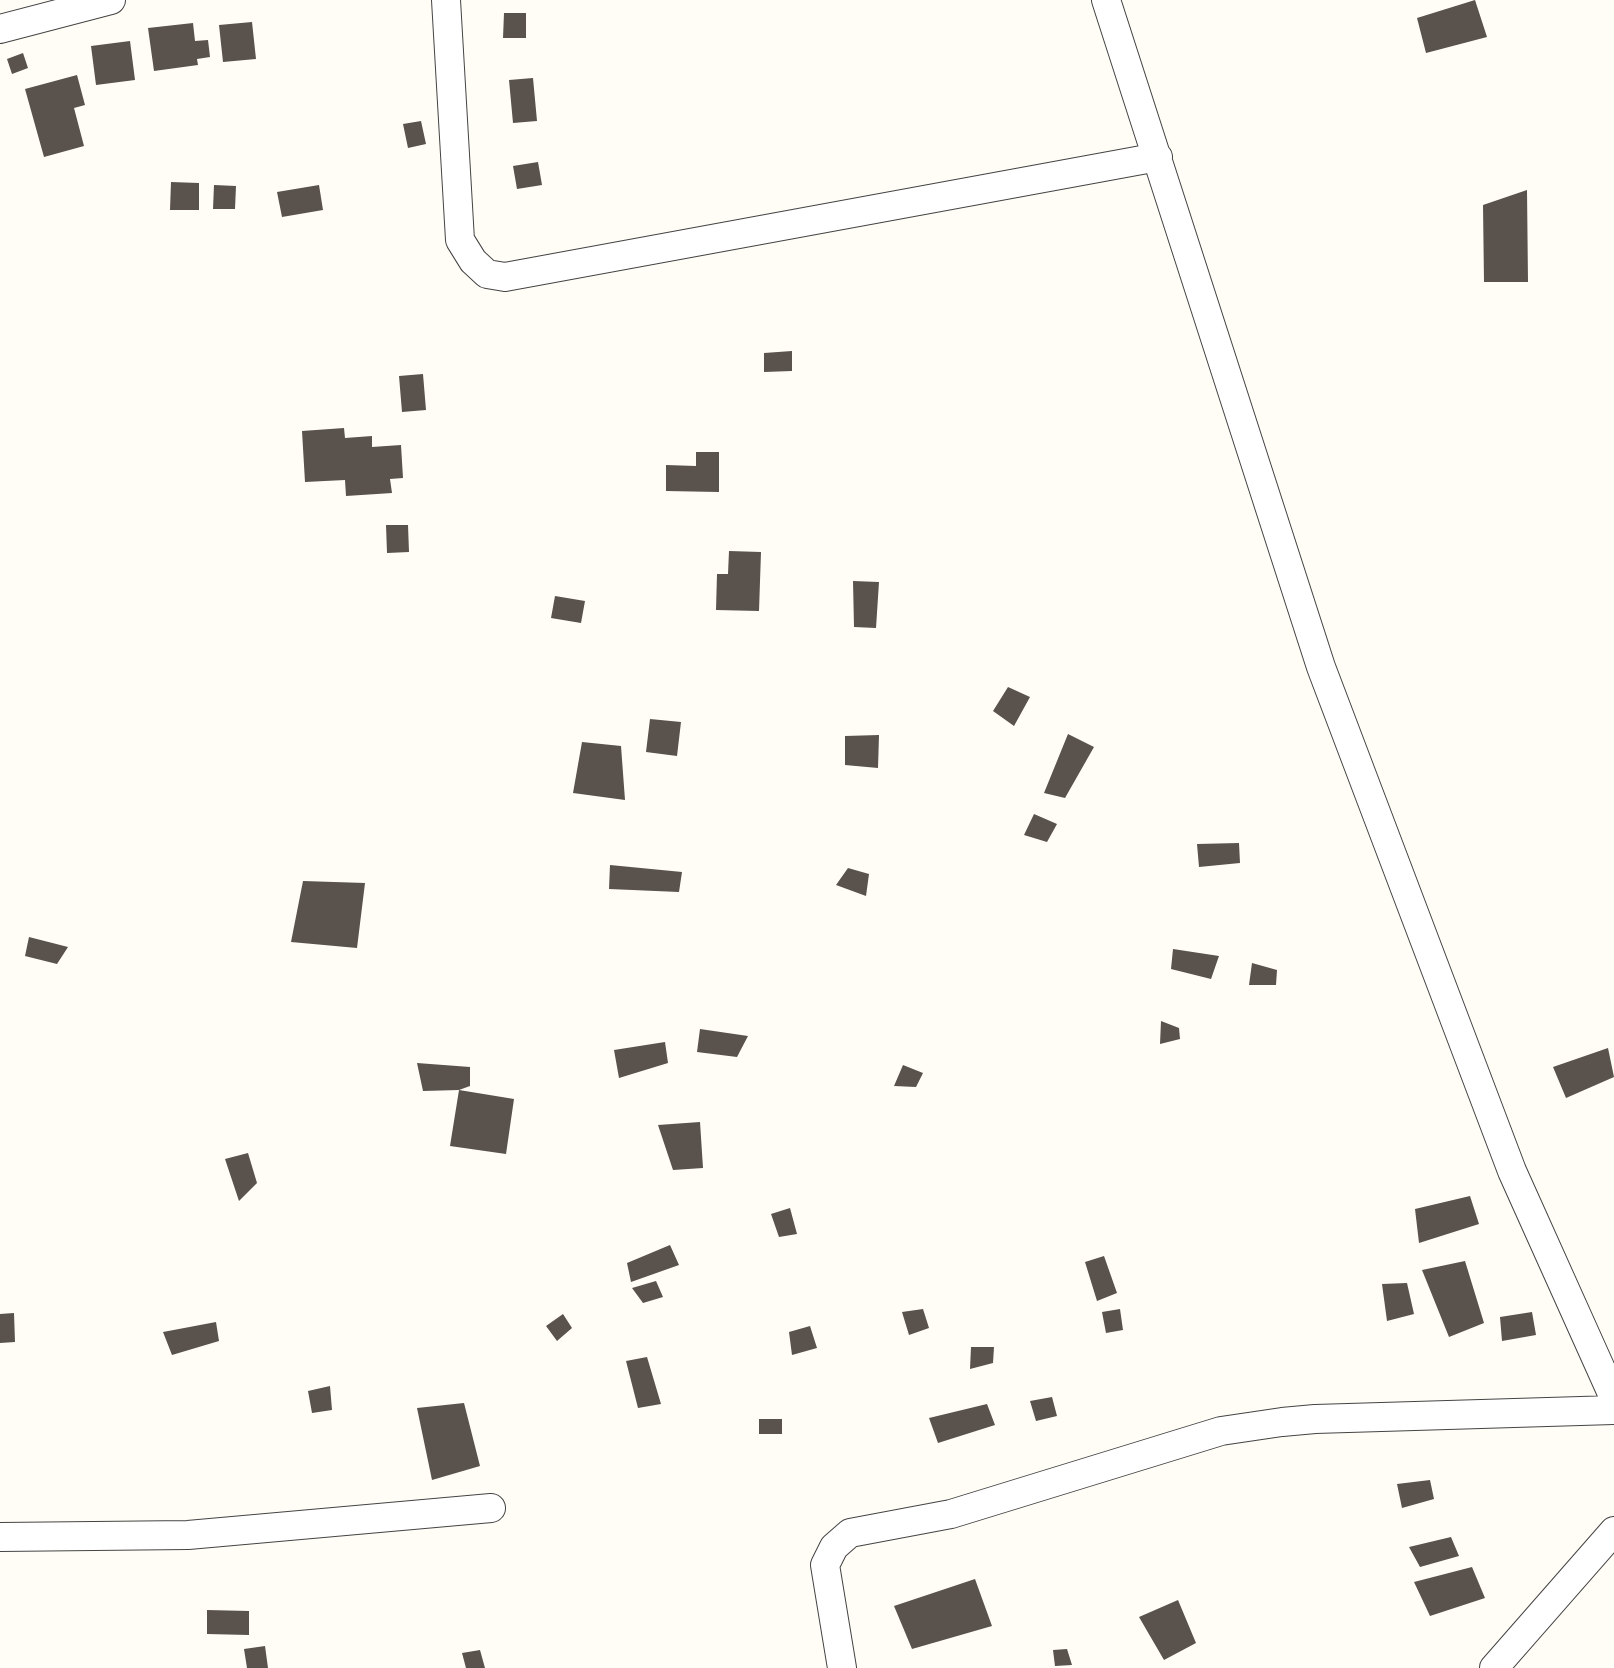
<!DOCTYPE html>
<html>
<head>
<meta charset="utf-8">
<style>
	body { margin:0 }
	canvas { display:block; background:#fffdf5 }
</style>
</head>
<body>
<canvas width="1614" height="1668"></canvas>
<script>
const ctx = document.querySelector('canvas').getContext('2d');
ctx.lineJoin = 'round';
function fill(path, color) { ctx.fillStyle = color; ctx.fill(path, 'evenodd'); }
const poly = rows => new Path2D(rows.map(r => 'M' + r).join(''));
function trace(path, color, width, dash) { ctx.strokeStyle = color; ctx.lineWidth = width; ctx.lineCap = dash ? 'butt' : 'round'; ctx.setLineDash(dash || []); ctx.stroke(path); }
fill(poly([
	[1475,0,1487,37,1426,53,1417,18],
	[504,13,526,13,526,38,503,38],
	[252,22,256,59,223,62,219,25],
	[193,23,195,41,208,40,210,57,197,59,198,65,154,71,148,28],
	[130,41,135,80,96,85,91,46],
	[23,53,28,68,12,74,7,59],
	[77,75,85,105,74,108,84,146,44,157,25,89],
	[533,78,537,121,513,123,509,80],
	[421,121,426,144,408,148,403,124],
	[538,162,542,185,517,189,513,166],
	[171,182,199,183,199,210,170,210],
	[214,185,236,186,235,209,213,209],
	[319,185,323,210,282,217,277,192],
	[1527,190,1528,282,1484,282,1483,205],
	[792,351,792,371,764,372,764,353],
	[423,374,426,410,402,412,399,376],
	[344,428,345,438,372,436,372,447,401,445,403,478,390,479,392,493,346,496,345,480,305,482,302,431],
	[696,452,719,452,719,492,666,491,666,465,696,466],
	[386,525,408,525,409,552,387,553],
	[729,551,761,552,759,611,716,610,717,574,728,574],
	[853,581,879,582,876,628,854,627],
	[555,596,585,601,581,623,551,618],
	[1008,687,1030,697,1014,726,993,711],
	[650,719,681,722,677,756,646,752],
	[1068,734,1094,747,1065,798,1044,793],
	[879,735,878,768,845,765,845,736],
	[582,742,621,746,625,800,573,793],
	[1034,814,1057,824,1047,842,1024,835],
	[1239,843,1240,863,1199,867,1197,844],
	[610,865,682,872,679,892,609,889],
	[848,868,869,874,866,896,836,885],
	[303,881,365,883,357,948,291,942],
	[29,937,68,947,57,964,25,956],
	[1173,949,1219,956,1211,979,1171,969],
	[1252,963,1277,970,1276,985,1249,985],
	[1161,1021,1179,1028,1180,1039,1160,1044],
	[700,1029,748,1036,737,1057,697,1052],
	[665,1042,668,1063,619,1078,614,1050],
	[1608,1048,1614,1077,1566,1098,1553,1067],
	[417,1063,470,1067,470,1086,459,1090,514,1099,506,1154,450,1146,459,1090,423,1091],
	[903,1065,923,1073,916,1087,894,1086],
	[700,1122,703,1168,673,1170,658,1125],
	[248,1153,257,1183,239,1201,225,1159],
	[1470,1196,1479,1224,1419,1243,1415,1209],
	[790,1208,797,1234,779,1237,771,1214],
	[670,1245,679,1265,631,1282,627,1263],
	[1104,1256,1117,1293,1097,1301,1085,1262],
	[1465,1261,1484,1323,1449,1337,1422,1270],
	[656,1281,663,1297,643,1303,632,1288],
	[1407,1283,1414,1314,1387,1321,1382,1284],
	[923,1309,929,1328,909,1335,902,1312],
	[1120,1309,1123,1330,1106,1333,1102,1312],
	[1532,1312,1536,1335,1502,1341,1500,1317],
	[14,1313,15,1342,0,1343,0,1314],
	[563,1314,572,1328,557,1341,546,1326],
	[216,1322,219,1341,172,1355,163,1332],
	[810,1326,817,1348,792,1355,789,1332],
	[971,1347,994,1347,993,1363,970,1369],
	[647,1357,661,1404,638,1408,626,1361],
	[330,1386,332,1410,312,1413,308,1391],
	[1052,1397,1057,1416,1036,1421,1030,1401],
	[464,1403,480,1466,432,1480,417,1408],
	[987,1404,995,1425,938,1443,929,1418],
	[759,1419,782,1419,782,1434,759,1434],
	[1430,1480,1434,1499,1402,1508,1397,1484],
	[1451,1537,1459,1556,1420,1567,1409,1547],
	[1472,1567,1485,1598,1430,1616,1414,1582],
	[975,1579,992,1626,912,1649,894,1606],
	[1178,1600,1196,1643,1164,1660,1139,1617],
	[207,1610,249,1611,249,1635,207,1634],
	[265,1646,268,1668,247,1668,244,1649],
	[1067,1649,1072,1665,1055,1666,1053,1650],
	[480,1650,485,1668,466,1668,462,1653]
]), '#5a524d');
const minor = poly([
	[446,0,460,240,473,261,487,274,505,277,1158,157],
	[1106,0,1321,667,1512,1171,1614,1398],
	[0,29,111,0],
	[0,1537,188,1535,491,1508],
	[842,1668,825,1565,834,1547,850,1533,951,1514,1221,1431,1282,1422,1315,1419,1614,1410],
	[1494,1668,1614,1531]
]);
trace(minor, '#444', 30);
trace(minor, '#fff', 28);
</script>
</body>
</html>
